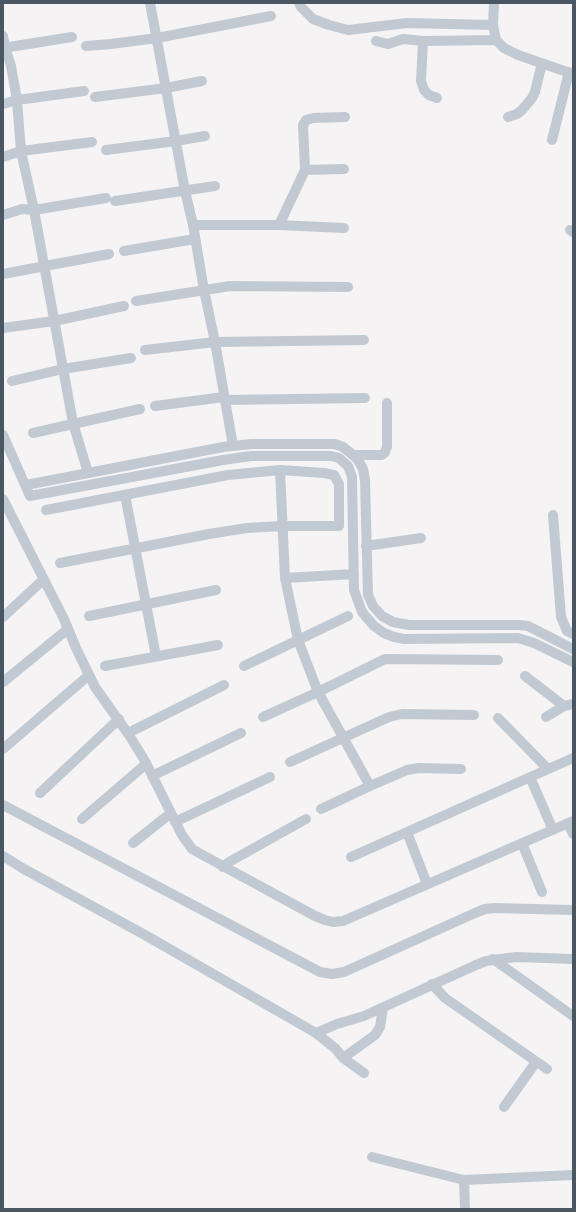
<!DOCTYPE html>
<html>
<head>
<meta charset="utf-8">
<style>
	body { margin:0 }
	#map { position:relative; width:576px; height:1212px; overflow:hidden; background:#f5f3f3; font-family:"Fira Sans",sans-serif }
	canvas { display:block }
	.frame { position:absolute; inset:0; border:4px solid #4a5661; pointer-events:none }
</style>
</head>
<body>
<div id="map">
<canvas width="576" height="1212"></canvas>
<div class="frame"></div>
</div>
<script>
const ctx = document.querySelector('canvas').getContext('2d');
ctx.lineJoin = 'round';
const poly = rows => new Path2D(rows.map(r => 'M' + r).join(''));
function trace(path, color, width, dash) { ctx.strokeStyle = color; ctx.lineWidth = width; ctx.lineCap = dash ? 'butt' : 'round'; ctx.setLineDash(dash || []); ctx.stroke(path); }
trace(poly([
	[150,3,185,191,193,225,204,290,215,342,233,446],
	[299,3,301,7,313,19,329,25,348,30,407,23,493,25],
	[494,3,493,25,496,40,504,48,518,55,573,74],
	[3,36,5,47,11,66,17,100,21,151,34,210,73,423,88,473],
	[376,41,388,44,403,39,423,41,496,40],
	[423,41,421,81,424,90,429,95,437,98],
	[86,46,111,44,157,38,271,16],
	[3,48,72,37],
	[95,97,166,88,202,81],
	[3,104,17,100,84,91],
	[508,117,517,114,522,110,532,98,535,92,542,63],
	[552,140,569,72],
	[106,150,176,141,205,136],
	[3,157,21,151,92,142],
	[305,170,303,125,306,120,313,118,345,117],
	[115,201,215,186],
	[3,215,22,209,34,210,106,198],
	[193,225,279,225,344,228],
	[279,225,305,170,344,169],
	[570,230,573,232],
	[124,251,195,239],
	[3,274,109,254],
	[136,301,230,286,348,287],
	[3,328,54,321,124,306],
	[145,350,215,342,364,340],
	[12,381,63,369,131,358],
	[224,400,365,398],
	[155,406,224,397],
	[33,433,140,409],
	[3,435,30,496,223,460,251,456,331,456,339,458,348,466,352,477,354,590,362,612,374,626,384,633,394,637,404,639,518,638,534,643,573,662],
	[353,455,382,455,385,452,387,447,387,403],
	[280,470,285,578,298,640,318,692,370,786],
	[26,485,223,447,251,444,335,444,343,447,353,455,358,460,363,469,365,480,368,595,373,606,382,616,393,622,409,625,519,625,528,626,573,649],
	[125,495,156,656],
	[3,499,64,619,76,648,95,687,129,735,145,761,182,835,192,849,199,853,315,916,325,920,333,922,343,921,573,821],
	[46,510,228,475,280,470,324,473,334,475,339,484,339,526,282,526,247,528,209,534,60,563],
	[553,515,561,617,567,631,573,634],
	[366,546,421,538],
	[285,578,354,574],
	[89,616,216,590],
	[3,617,44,579],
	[105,666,218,645],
	[244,666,348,616],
	[525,676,564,706],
	[3,682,68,629],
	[263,717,318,692,385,659,498,660],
	[546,717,564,706,573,704],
	[498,718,548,769],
	[128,733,224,685],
	[3,749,89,675],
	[290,762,389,717,402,714,474,715],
	[152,776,241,733],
	[530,777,553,830],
	[40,793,119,719],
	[3,805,320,972,332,974,344,972,475,913,485,909,495,908,573,910],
	[321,809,370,786,407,770,419,768,461,769],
	[82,819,146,764],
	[175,822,270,777],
	[568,823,573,834],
	[407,832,427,884],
	[133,843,171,813],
	[522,843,542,892],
	[3,856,24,869,145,935,316,1033,337,1024,364,1016,476,965,486,961,516,957,573,959],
	[351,857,573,758],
	[223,867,229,862,306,819],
	[493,959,573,1016],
	[432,984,445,998,547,1069],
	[316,1033,336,1049,343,1058,364,1073],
	[343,1058,375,1035,380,1027,383,1008],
	[504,1107,536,1062],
	[372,1157,464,1180],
	[465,1209,464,1180,573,1175]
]), '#c1cad2', 10);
</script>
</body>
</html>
